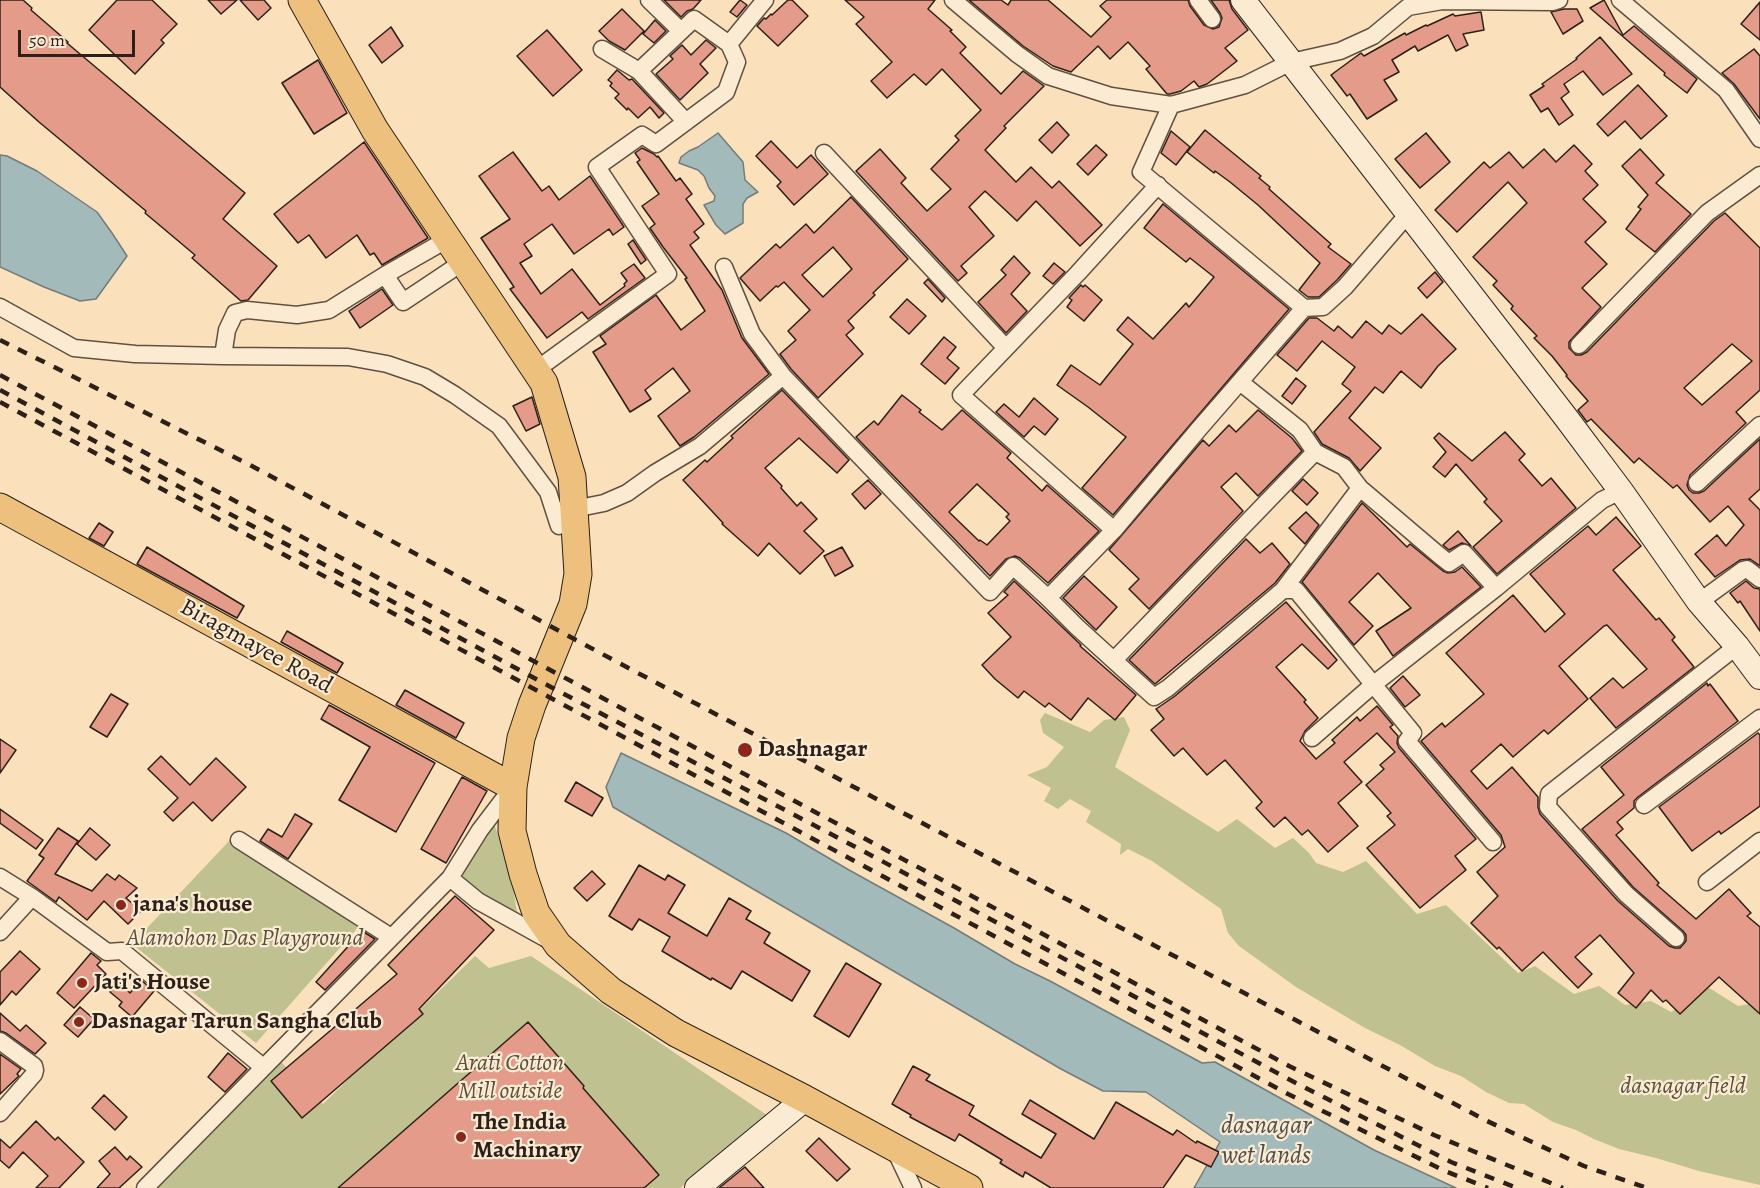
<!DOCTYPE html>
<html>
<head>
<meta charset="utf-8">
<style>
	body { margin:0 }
	#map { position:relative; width:1760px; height:1188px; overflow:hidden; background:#fae0bb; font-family:Alegreya,serif }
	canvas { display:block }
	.scale { position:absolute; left:18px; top:30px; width:117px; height:27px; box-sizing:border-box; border:3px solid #2c2019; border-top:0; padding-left:8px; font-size:18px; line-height:21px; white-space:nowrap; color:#2c2019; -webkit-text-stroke:4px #fcebd3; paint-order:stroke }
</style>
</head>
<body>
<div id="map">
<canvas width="1760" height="1188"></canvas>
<div class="scale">50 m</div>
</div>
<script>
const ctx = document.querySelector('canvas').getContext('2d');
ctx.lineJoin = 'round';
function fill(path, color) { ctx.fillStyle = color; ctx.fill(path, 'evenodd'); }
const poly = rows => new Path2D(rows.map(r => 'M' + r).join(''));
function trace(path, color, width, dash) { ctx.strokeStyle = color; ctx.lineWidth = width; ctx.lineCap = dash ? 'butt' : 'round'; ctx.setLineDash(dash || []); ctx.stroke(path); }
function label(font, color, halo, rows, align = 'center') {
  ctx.font = font + ' Alegreya,serif'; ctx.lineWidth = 4.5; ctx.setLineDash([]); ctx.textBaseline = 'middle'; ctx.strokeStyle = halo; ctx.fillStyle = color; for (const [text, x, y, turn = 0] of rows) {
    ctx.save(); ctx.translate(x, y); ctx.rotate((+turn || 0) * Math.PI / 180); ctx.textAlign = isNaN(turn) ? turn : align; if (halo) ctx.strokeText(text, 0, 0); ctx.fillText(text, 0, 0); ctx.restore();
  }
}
fill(poly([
	[1045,713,1090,732,1104,720,1124,717,1130,730,1115,767,1218,832,1237,819,1275,848,1293,838,1309,853,1316,863,1343,872,1366,861,1417,914,1446,905,1518,973,1535,966,1574,994,1599,986,1625,1005,1651,1001,1671,1012,1687,1001,1703,984,1738,1006,1755,1003,1760,1008,1760,1185,1699,1171,1656,1158,1619,1149,1594,1139,1576,1130,1553,1122,1524,1104,1509,1103,1486,1092,1461,1076,1435,1066,1400,1045,1365,1028,1296,987,1239,946,1228,933,1221,909,1152,861,1128,849,1120,855,1121,844,1086,822,1091,811,1070,799,1058,809,1044,801,1051,788,1027,775,1047,767,1064,747,1043,733,1040,720],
	[493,821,511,872,518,920,482,895,458,874],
	[230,840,360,925,256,1043,132,944],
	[475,956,489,968,531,956,770,1117,680,1188,153,1188,277,1058,323,1104]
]), '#bfc290');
const water = poly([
	[718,133,743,162,745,180,758,192,747,198,743,204,743,223,725,234,716,225,704,205,714,201,715,196,709,188,704,176,698,170,679,163,681,157,689,151,698,147,718,133],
	[0,155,7,156,37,171,97,212,112,233,127,256,96,299,80,301,44,287,0,267,0,155],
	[621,753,786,833,849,870,954,928,1015,964,1050,981,1202,1063,1215,1062,1374,1150,1456,1188,1194,1188,1220,1142,1146,1092,1103,1091,1061,1069,613,807,606,787,621,753]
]);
fill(water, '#a3babb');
trace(water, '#737c7a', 1.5);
const building = poly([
	[0,0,23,0,32,8,31,10,68,42,67,43,245,193,223,219,277,266,248,300,241,301,192,258,195,255,145,213,146,211,39,122,0,87,0,0],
	[117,0,152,0,177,24,161,40,164,43,135,74,89,30,117,0],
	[208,0,237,0,221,14,208,0],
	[240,0,264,0,271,8,258,20,240,0],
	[664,0,701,0,693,9,687,11,681,17,664,0],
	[740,0,747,5,737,17,730,12,740,0],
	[788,0,792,0,808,16,778,46,757,26,764,18,766,19,771,14,772,15,788,0],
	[845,0,935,0,928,9,952,30,950,31,966,47,960,53,1001,94,1023,71,1044,86,1004,126,1006,128,985,150,1016,182,1031,167,1052,188,1059,181,1102,225,1080,246,1036,201,1017,221,985,191,969,207,994,236,961,266,967,273,958,281,856,171,880,149,906,178,901,183,927,211,951,189,931,169,959,140,955,136,981,110,942,69,926,85,914,74,887,98,871,81,892,62,856,24,864,17,845,0],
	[969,0,1001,0,1008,5,1011,0,1048,0,1091,37,1111,17,1100,6,1107,0,1188,0,1190,6,1204,25,1213,29,1219,27,1222,18,1220,13,1211,0,1229,0,1232,9,1248,30,1225,48,1237,61,1207,84,1199,87,1194,81,1181,91,1170,94,1167,94,1146,69,1150,66,1128,42,1110,59,1098,46,1071,72,1053,66,1023,46,969,0],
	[1604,0,1623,35,1634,26,1697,79,1687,93,1664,75,1665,73,1590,8,1604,0],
	[1760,2,1760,40,1741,24,1760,2],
	[622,9,644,31,625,50,609,41,599,31,622,9],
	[1564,9,1577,9,1583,21,1563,34,1551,12,1564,9],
	[1481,12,1484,30,1463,34,1468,45,1456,51,1448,35,1418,51,1415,46,1392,60,1399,72,1384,80,1397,100,1367,119,1350,94,1347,96,1331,75,1361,53,1364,56,1405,33,1406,35,1426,25,1427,26,1453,14,1455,16,1481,12],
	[655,20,666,31,654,43,643,34,655,20],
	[391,27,403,46,382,63,369,45,391,27],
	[547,30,582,70,553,96,517,56,547,30],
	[1600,37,1632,74,1603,95,1583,71,1564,84,1569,92,1561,98,1573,115,1559,125,1548,108,1541,112,1530,95,1544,86,1542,84,1577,59,1576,58,1600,37],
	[706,40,716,48,700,64,708,73,680,100,656,74,673,59,670,56,682,45,691,55,706,40],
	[1754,49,1760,56,1760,119,1734,84,1722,73,1754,49],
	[318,60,347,113,314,134,282,83,318,60],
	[617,70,629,80,632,79,664,113,659,118,650,107,638,118,628,108,627,110,615,98,619,94,610,86,612,83,608,80,617,70],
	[1638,85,1667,116,1641,139,1625,121,1608,136,1597,124,1638,85],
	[1057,122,1069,135,1052,153,1039,140,1057,122],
	[1205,130,1261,176,1259,178,1270,187,1269,189,1331,244,1328,247,1351,264,1337,280,1319,297,1308,297,1299,290,1320,263,1258,205,1230,182,1215,171,1214,173,1187,152,1205,130],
	[1171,131,1190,147,1176,165,1161,153,1171,131],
	[1426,133,1450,162,1420,188,1395,159,1426,133],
	[771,141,797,168,811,155,828,174,794,205,777,186,781,182,756,156,771,141],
	[364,142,428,238,382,265,374,253,370,255,357,235,326,258,309,235,298,243,274,214,364,142],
	[1096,145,1107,155,1088,175,1077,164,1096,145],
	[1574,145,1592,164,1585,171,1598,185,1583,199,1606,222,1585,242,1607,264,1582,288,1601,307,1569,342,1569,348,1576,355,1581,355,1587,352,1714,221,1725,213,1760,248,1760,390,1736,412,1746,423,1690,475,1687,485,1689,490,1693,493,1699,493,1704,491,1760,439,1760,489,1749,499,1760,510,1760,566,1750,559,1740,560,1715,577,1695,554,1717,535,1726,546,1744,525,1728,506,1710,522,1677,485,1673,488,1639,458,1634,463,1591,419,1587,422,1578,410,1588,401,1566,376,1567,375,1552,356,1534,338,1537,336,1511,309,1513,306,1493,285,1497,281,1473,257,1527,203,1508,182,1457,232,1435,210,1484,162,1490,168,1509,152,1523,168,1544,149,1556,162,1574,145],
	[1732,344,1752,361,1702,405,1684,388,1732,344],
	[642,148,654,154,657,157,658,156,676,181,680,178,692,194,686,199,704,224,694,232,699,238,690,245,722,290,742,338,769,374,694,437,680,446,658,416,690,391,673,368,645,390,651,399,630,412,593,352,606,344,600,336,656,295,681,330,705,311,685,279,687,278,663,247,650,228,655,224,642,206,659,194,637,162,640,160,635,153,642,148],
	[1640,149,1664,175,1656,183,1691,214,1655,252,1626,229,1641,209,1638,207,1648,195,1622,166,1640,149],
	[513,152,542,191,549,186,559,200,590,176,624,227,613,235,609,229,574,254,552,224,524,244,532,256,520,263,541,294,572,269,600,305,625,286,624,284,627,281,621,273,634,264,645,278,588,319,582,312,547,338,510,289,514,287,481,238,510,219,479,176,513,152],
	[851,197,908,259,873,293,875,295,848,321,854,328,846,335,863,354,818,398,791,369,780,354,796,340,788,331,810,310,784,282,778,287,776,286,760,301,740,278,776,244,780,248,806,224,814,233,851,197],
	[833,247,852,269,823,297,802,275,833,247],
	[1163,204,1289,309,1113,515,1082,488,1126,437,1088,407,1057,385,1071,365,1100,385,1133,344,1117,330,1128,317,1153,339,1186,303,1189,307,1214,277,1190,258,1186,262,1144,228,1163,204],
	[633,240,646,260,641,264,628,244,633,240],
	[1014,256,1030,273,1011,294,1027,311,1006,333,978,302,1006,275,1001,270,1014,256],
	[1054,263,1065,272,1053,284,1043,276,1054,263],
	[1435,272,1443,282,1427,298,1418,288,1435,272],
	[928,279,945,298,942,302,924,283,928,279],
	[1081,285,1083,287,1085,285,1102,300,1084,321,1067,307,1072,300,1069,298,1081,285],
	[382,289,393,305,360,328,349,311,382,289],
	[907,299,926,316,909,334,890,317,907,299],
	[1422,314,1456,349,1438,366,1421,388,1401,371,1383,393,1375,387,1349,418,1381,448,1360,471,1349,458,1322,444,1314,432,1351,391,1342,384,1355,367,1322,341,1297,371,1277,355,1309,318,1317,318,1334,331,1338,326,1352,338,1366,321,1382,334,1389,325,1401,334,1422,314],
	[944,337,956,347,947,358,959,368,945,384,921,364,944,337],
	[1296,378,1306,386,1292,404,1282,396,1296,378],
	[782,390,849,460,837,473,799,438,765,468,782,486,781,488,797,506,801,502,817,519,804,531,824,551,800,574,769,543,758,556,722,524,723,523,683,480,705,460,707,462,733,438,731,436,782,390],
	[902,395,921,410,919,412,942,430,962,410,1011,453,1007,458,1042,491,1047,485,1099,531,1048,583,1020,558,1015,556,1006,559,990,576,856,437,874,421,878,425,902,395],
	[977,484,1009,514,1006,517,1010,521,987,545,980,540,979,541,949,512,977,484],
	[532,397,540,424,526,431,513,406,532,397],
	[1034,398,1058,419,1045,435,1034,426,1024,437,996,412,1004,404,1019,417,1034,398],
	[1258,410,1292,438,1302,451,1258,496,1236,473,1221,487,1243,511,1149,609,1129,589,1139,579,1109,550,1203,440,1209,446,1229,425,1236,432,1258,410],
	[1505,432,1525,454,1519,460,1542,486,1551,478,1576,508,1497,574,1473,547,1502,521,1484,502,1487,499,1456,464,1445,477,1433,467,1446,452,1434,438,1439,433,1472,461,1505,432],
	[1303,479,1318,493,1307,505,1292,491,1303,479],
	[868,480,881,494,865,509,852,494,868,480],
	[1362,503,1407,547,1410,544,1443,571,1448,573,1455,572,1462,567,1481,587,1393,656,1376,631,1411,608,1378,573,1349,602,1373,626,1354,645,1302,582,1362,503],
	[1306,512,1319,525,1305,544,1289,528,1306,512],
	[1616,517,1641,546,1613,570,1656,620,1659,618,1675,637,1672,640,1694,667,1616,728,1590,698,1613,678,1623,688,1647,669,1607,625,1604,626,1559,666,1588,699,1548,734,1544,730,1513,757,1501,744,1471,771,1487,789,1512,767,1538,797,1538,807,1540,814,1618,901,1669,946,1675,948,1680,948,1686,941,1686,935,1683,931,1633,887,1582,829,1624,795,1601,767,1707,683,1708,686,1710,684,1738,721,1638,797,1634,801,1634,808,1617,822,1623,829,1616,835,1659,883,1657,885,1696,919,1729,889,1751,913,1747,916,1760,927,1760,1014,1719,977,1680,1014,1666,1000,1663,1002,1651,990,1636,1008,1618,993,1634,973,1600,935,1575,957,1592,974,1578,988,1543,952,1522,971,1499,947,1497,949,1471,923,1498,896,1477,872,1505,847,1501,835,1421,741,1442,723,1445,727,1484,694,1446,653,1513,595,1545,632,1565,614,1530,574,1588,526,1596,535,1616,517],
	[99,523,113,532,104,546,89,538,99,523],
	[1458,531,1471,546,1462,543,1449,550,1443,545,1458,531],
	[1246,539,1260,553,1272,543,1290,564,1275,583,1155,684,1129,660,1246,539],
	[147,547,244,606,237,618,137,564,147,547],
	[842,547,853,566,835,576,824,556,842,547],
	[1084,576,1117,607,1096,630,1063,598,1084,576],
	[1014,581,1081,645,1080,646,1136,695,1115,720,1088,698,1071,720,1049,703,1045,707,1024,691,1018,698,995,679,982,665,1011,637,988,613,1008,595,1004,592,1014,581],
	[1746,581,1754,588,1760,589,1760,631,1740,601,1738,603,1730,593,1746,581],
	[1286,602,1337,660,1328,669,1302,644,1276,667,1306,700,1304,702,1318,718,1305,731,1300,741,1316,759,1335,743,1332,740,1357,717,1360,721,1377,706,1393,725,1390,727,1398,736,1397,743,1399,748,1476,839,1455,856,1466,870,1420,908,1367,848,1395,825,1387,816,1391,813,1366,785,1384,769,1380,765,1395,752,1377,733,1344,762,1362,782,1338,803,1358,826,1328,852,1308,830,1302,835,1285,817,1274,827,1256,808,1262,802,1225,760,1207,775,1183,748,1174,756,1151,730,1164,719,1156,709,1175,696,1286,602],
	[287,631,343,663,337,673,281,642,287,631],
	[1403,676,1420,695,1405,707,1390,688,1403,676],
	[405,690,464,723,456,738,396,705,405,690],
	[111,694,128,704,107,737,90,727,111,694],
	[329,705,435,763,396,832,339,800,370,747,321,719,329,705],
	[1758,733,1760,735,1760,806,1721,834,1719,831,1692,851,1659,807,1758,733],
	[0,739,16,750,0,773,0,739],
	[161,756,190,785,216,758,246,787,212,821,193,802,173,821,164,812,178,798,148,769,161,756],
	[462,777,487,791,446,863,421,849,462,777],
	[576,782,603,798,592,816,565,801,576,782],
	[0,809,43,840,36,849,0,823,0,809],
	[295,814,312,824,288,859,260,841,268,829,282,837,295,814],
	[58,828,78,841,55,874,92,891,107,874,115,880,119,875,137,888,126,898,141,911,128,924,104,901,87,920,59,897,56,902,27,881,44,858,39,855,58,828],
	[90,828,110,845,96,860,77,844,90,828],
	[639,865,665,880,668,875,685,885,668,913,707,936,729,898,751,911,746,919,770,933,764,943,810,971,792,1001,742,971,731,989,712,978,711,980,662,951,670,937,639,919,632,930,609,916,639,865],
	[592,871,605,884,587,901,574,888,592,871],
	[455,896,494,930,419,1009,423,1014,302,1118,271,1081,397,974,388,965,455,896],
	[362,931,375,939,325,990,316,982,362,931],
	[20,951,40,969,16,995,12,991,0,1005,0,972,20,951],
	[91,953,101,961,97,965,106,974,74,1008,57,993,91,953],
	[846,963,881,984,849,1037,814,1016,846,963],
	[141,980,154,991,132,1017,119,1006,122,1002,110,992,119,982,130,993,141,980],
	[80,1007,94,1019,78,1037,64,1025,80,1007],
	[0,1013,20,1031,26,1025,46,1043,35,1054,6,1033,0,1031,0,1013],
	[528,1022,584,1086,583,1088,659,1175,644,1188,338,1188,528,1022],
	[228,1053,247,1069,225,1092,208,1077,228,1053],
	[0,1054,21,1069,17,1074,19,1076,0,1094,0,1054],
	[913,1066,930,1075,926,1080,974,1106,969,1115,1041,1158,1056,1134,1022,1114,1030,1100,1094,1139,1116,1102,1173,1135,1177,1130,1196,1143,1197,1141,1219,1152,1211,1167,1186,1155,1163,1188,1051,1188,1025,1172,1023,1177,1000,1163,1002,1160,959,1134,955,1141,910,1117,911,1115,892,1104,913,1066],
	[104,1095,127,1117,115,1130,92,1108,104,1095],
	[36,1121,55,1140,58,1137,84,1162,59,1188,36,1188,48,1176,23,1152,9,1168,0,1160,0,1139,10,1148,36,1121],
	[819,1138,850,1169,837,1181,806,1151,819,1138],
	[115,1147,127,1160,130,1156,142,1167,119,1188,97,1188,110,1174,99,1161,115,1147],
	[745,1167,764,1188,719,1188,745,1167]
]);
fill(building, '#e49b8a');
trace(building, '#2c2019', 1.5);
const street = poly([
	[649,0,681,31],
	[953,0,1017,54,1048,76,1111,96,1171,105,1245,85,1291,62,1340,51,1373,36,1408,7,1442,1,1553,2,1559,0],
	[1198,0,1212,19],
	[1620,0,1726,90,1760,139],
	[602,49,639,71,686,122],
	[639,71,694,19,729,44],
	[1171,105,1141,172,1304,308,1323,307,1345,287,1408,214],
	[824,153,1006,348],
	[724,267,752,334,783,376],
	[385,275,403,302,463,262],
	[0,307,74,348,135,354,223,356,227,330,235,313,247,310,297,315,329,310,385,275,448,239],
	[1579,345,1707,213,1760,175],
	[223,356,348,357,387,364,425,377,455,395,499,426,548,492,559,526],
	[536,370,668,274,597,167,642,135,656,144,726,92,737,62,729,44,765,0],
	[1240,382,1300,430,1315,452,1344,467,1360,488,1440,556,1449,563,1464,553,1496,588],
	[1697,483,1760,425],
	[574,509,604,503,627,493,655,473,700,446,783,376,990,592,1013,566,1048,598,1114,530,961,395,1078,273,1158,185],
	[1114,530,1198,430,1304,308],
	[1283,590,1296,590,1413,733,1407,741,1493,842],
	[1048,598,1077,627,1154,697,1168,688,1283,590,1360,488],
	[1699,602,1743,570,1747,569,1760,579],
	[1114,660,1315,452],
	[1312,738,1374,684,1496,588,1602,500,1621,491],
	[1644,805,1760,718],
	[239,840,391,937],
	[0,877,32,897,107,952,122,951,263,1067],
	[450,878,480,830,512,788],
	[1707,882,1760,841],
	[0,932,32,897],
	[1676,938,1626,894,1548,807,1549,794,1737,646],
	[0,1041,34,1066,35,1070,34,1074,0,1113],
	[894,1148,913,1188],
	[145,1188,450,878,478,901,552,942]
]);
const secondary = poly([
	[1243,0,1564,415,1621,491,1699,602,1737,646,1760,677],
	[697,1188,805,1099]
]);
const primary = poly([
	[302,0,375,130,544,383,572,477,578,574,573,604,532,705,521,738,513,787,512,831,523,874,536,913,558,945,611,991,676,1033,805,1099,969,1188],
	[0,507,513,787]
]);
trace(street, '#605042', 19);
trace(secondary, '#2c2019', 26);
trace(primary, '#2c2019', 29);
trace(street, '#fcebd3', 16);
trace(secondary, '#fcebd3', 24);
trace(primary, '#edc07e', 27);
trace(poly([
	[0,340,250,465,619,663,1487,1121,1584,1166,1647,1188],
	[0,375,1289,1066,1434,1135,1563,1188],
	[0,390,564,694,865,852,1294,1082,1451,1162,1517,1188],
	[0,402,1288,1094,1445,1171,1488,1188]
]), '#2c2019', 4.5, [10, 10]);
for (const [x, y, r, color] of [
	[745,750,8,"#8f2418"],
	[121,905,6,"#8f2418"],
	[82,983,6,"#8f2418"],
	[79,1022,6,"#8f2418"],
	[461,1137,6,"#8f2418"]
]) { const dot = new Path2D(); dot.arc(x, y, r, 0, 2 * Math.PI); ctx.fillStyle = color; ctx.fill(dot); trace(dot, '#fcebd3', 2); }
label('24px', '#2c2019', '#fcebd3', [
	["Biragmayee Road",256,647,29]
]);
label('bold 24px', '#2c2019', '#fcebd3', [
	["Dashnagar",758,750],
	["jana's house",133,905],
	["Jati's House",94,983],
	["Dasnagar Tarun Sangha Club",91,1022],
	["The India",473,1123],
	["Machinary",473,1151]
], 'left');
label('italic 24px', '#58513d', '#fcebd3', [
	["Alamohon Das Playground",245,939],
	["Arati Cotton",510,1064],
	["Mill outside",510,1092],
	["dasnagar field",1683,1087]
]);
label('italic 26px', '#504e4a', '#fcebd3', [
	["dasnagar",1266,1127],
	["wet lands",1266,1157]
]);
</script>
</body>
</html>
